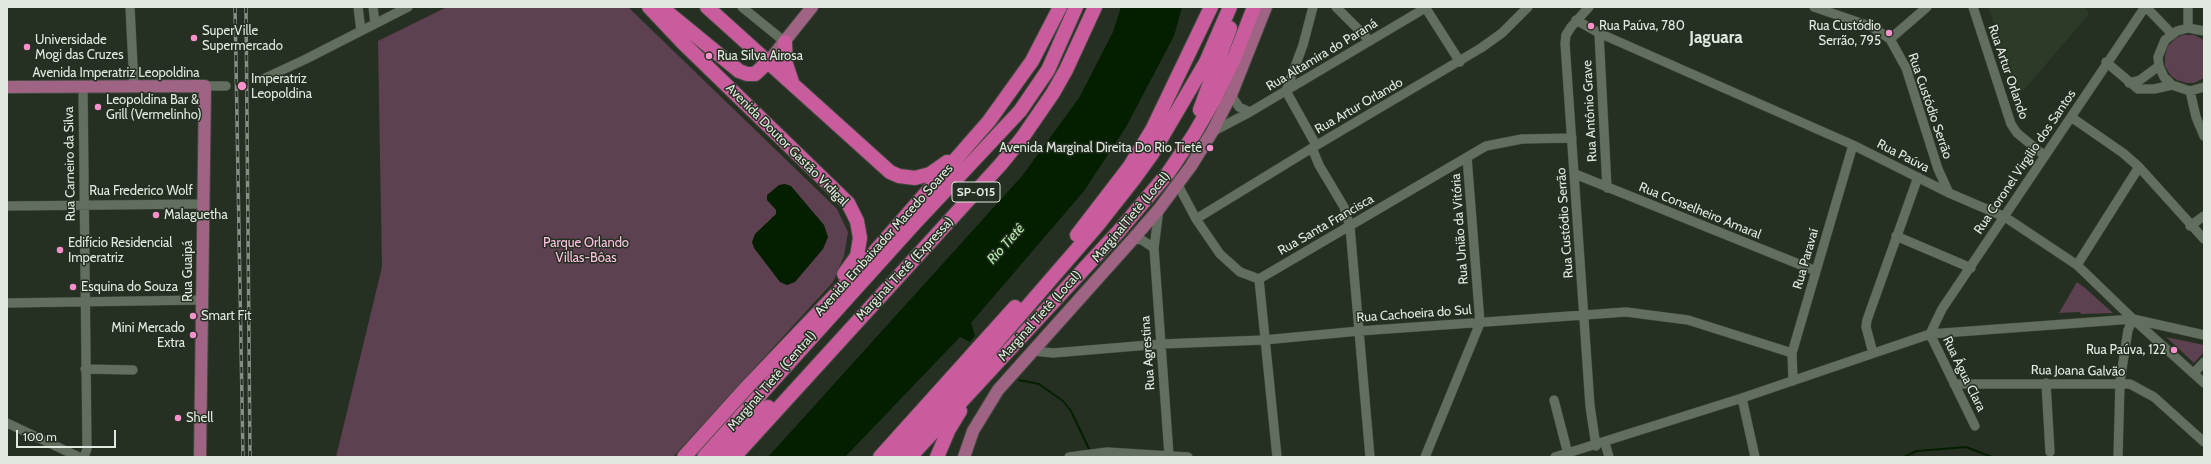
<!DOCTYPE html>
<html>
<head>
<meta charset="utf-8">
<style>
	body { margin:0 }
	#map { position:relative; width:2211px; height:464px; overflow:hidden; background:#253022; font-family:Cabin,sans-serif }
	canvas { display:block }
	.frame { position:absolute; inset:0; border:8px solid #e1e8df; pointer-events:none }
	.scale { position:absolute; left:16px; top:430px; width:100px; height:18px; box-sizing:border-box; border:2px solid #e1e8df; border-top:0; padding-left:5px; font-size:12px; line-height:14px; white-space:nowrap; color:#e1e8df; -webkit-text-stroke:3px #253022; paint-order:stroke }
</style>
</head>
<body>
<div id="map">
<canvas width="2211" height="464"></canvas>
<div class="frame"></div>
<div class="scale">100 m</div>
</div>
<script>
const ctx = document.querySelector('canvas').getContext('2d');
ctx.lineJoin = 'round';
function fill(path, color) { ctx.fillStyle = color; ctx.fill(path, 'evenodd'); }
const poly = rows => new Path2D(rows.map(r => 'M' + r).join(''));
function trace(path, color, width, dash) { ctx.strokeStyle = color; ctx.lineWidth = width; ctx.lineCap = dash ? 'butt' : 'round'; ctx.setLineDash(dash || []); ctx.stroke(path); }
function label(font, color, halo, rows, align = 'center') {
  ctx.font = font + ' Cabin,sans-serif'; ctx.lineWidth = 3; ctx.setLineDash([]); ctx.textBaseline = 'middle'; ctx.strokeStyle = halo; ctx.fillStyle = color; for (const [text, x, y, turn = 0] of rows) {
    ctx.save(); ctx.translate(x, y); ctx.rotate((+turn || 0) * Math.PI / 180); ctx.textAlign = isNaN(turn) ? turn : align; if (halo) ctx.strokeText(text, 0, 0); ctx.fillText(text, 0, 0); ctx.restore();
  }
}
fill(poly([
	[1988,7,2085,7,2089,14,2023,91,2002,68,1993,21]
]), '#2b3b27');
fill(poly([
	[447,7,628,7,837,209,848,232,844,256,833,282,673,457,336,457,382,267,378,41],
	[2183,35,2194,35,2204,40,2204,78,2194,83,2187,83,2177,80,2171,76,2165,66,2165,56,2168,46,2176,38],
	[2077,282,2085,288,2113,313,2081,314,2080,312,2059,313],
	[2166,337,2204,345,2204,352,2194,363]
]), '#5d4150');
fill(poly([
	[1121,7,1182,7,1174,36,1126,127,1084,191,971,323,975,336,970,342,960,337,845,457,768,457,1022,176,1079,98,1113,32],
	[785,184,791,186,824,225,828,237,823,249,795,282,787,285,780,282,754,248,752,242,755,234,776,214,776,210,767,200,767,195,779,185]
]), '#031f00');
trace(poly([
	[1019,380,1039,384,1063,401,1071,411,1090,451],
	[1904,457,1917,451,1966,447,1992,457]
]), '#031f00', 2);
const minor = poly([
	[130,7,134,86],
	[358,7,361,31],
	[373,7,375,23],
	[742,7,785,42],
	[1313,7,1303,45,1286,91,1316,145],
	[1336,7,1370,41],
	[1425,7,1460,62],
	[1589,7,1571,27,1566,35,1565,43,1590,406,1596,446],
	[1814,7,1872,27,1890,39,1906,68,1938,169,1949,193],
	[1973,7,2011,124,2017,133,2045,156],
	[2146,7,2172,34],
	[2188,7,2188,28],
	[1576,20,1599,33,1853,145,1949,193,2005,217,2077,265,2133,319,2204,383],
	[2204,31,2188,28,2177,31,2165,40,2158,57,2159,66,2164,77,2172,85,2190,91,2204,87],
	[1599,33,1607,188],
	[1890,39,1927,7],
	[2106,62,2138,89,2154,89,2172,85],
	[263,79,306,59,408,7],
	[2129,83,2140,80,2159,66],
	[83,86,87,449,84,457],
	[205,86,226,86],
	[2190,91,2196,117,2204,136],
	[1231,95,1239,107,1250,112],
	[2071,117,2123,153,2139,167,2204,239],
	[1212,132,1250,112,1427,7],
	[1312,148,1319,165,1344,207,1350,227,1370,457],
	[1575,174,1816,271],
	[1178,185,1196,219,1220,254,1240,272,1259,279],
	[7,206,203,204],
	[1159,209,1154,248,1169,455],
	[1196,219,1312,148,1481,48,1502,33,1528,7],
	[2190,226,2204,216],
	[1896,236,1971,268],
	[1133,239,1142,240,1154,248],
	[2077,265,2139,167],
	[1259,279,1486,146,1522,139,1572,138],
	[1259,279,1277,457],
	[7,303,202,300],
	[1930,334,1942,309,2145,7],
	[1930,334,1975,426],
	[1033,351,1053,353,1161,344,1264,340,1359,331,1626,312,1688,320,1792,353],
	[1873,353,1866,327,1867,320,1918,177],
	[85,369,133,370],
	[2194,373,2204,362],
	[1793,381,1792,353,1853,145],
	[2046,383,2050,452],
	[1954,384,2130,384,2154,397,2204,442],
	[1742,398,1755,457],
	[1554,400,1568,454],
	[7,423,79,457],
	[1605,443,1609,457],
	[1069,457,1107,452,1188,457],
	[1425,457,1480,323,1467,157],
	[1555,457,1742,398,1930,334,2133,319,2204,335],
	[2118,457,2120,382,2128,330,2133,319]
]);
const major = poly([
	[768,62,812,7],
	[7,87,205,86,200,457],
	[964,457,973,431,998,390,1133,239,1159,209,1191,166,1212,132,1231,95,1266,7]
]);
const highway = poly([
	[649,7,683,43,848,203,857,221,860,238,857,256,844,274],
	[661,7,739,71,747,74,755,74,768,62],
	[707,7,890,172,899,176,915,178,930,174,947,162],
	[785,42,786,64,792,82],
	[1200,110,1230,28],
	[1077,235,1130,166,1152,130,1211,7],
	[720,454,768,407],
	[684,457,748,386,857,272,989,121,1032,61,1060,7],
	[704,457,914,224,1020,111,1048,70,1076,7],
	[734,457,1001,164,1022,138,1053,93,1066,70,1095,7],
	[880,457,1015,307],
	[897,457,1097,226,1134,179,1152,154,1206,62,1230,7],
	[910,457,1119,231,1168,173,1193,136,1214,100,1235,56,1254,7],
	[937,457,949,429,960,411]
]);
trace(minor, '#414a3e', 10);
trace(major, '#414a3e', 14);
trace(highway, '#414a3e', 16);
trace(minor, '#626f5f', 9);
trace(major, '#9f6484', 12);
trace(highway, '#c85c9c', 14);
const rail = poly([
	[235,7,243,457],
	[246,7,250,457]
]);
trace(rail, '#868f84', 3.5);
trace(rail, '#253022', 2, [6]);
for (const [x, y, r, color] of [
	[1591,26,4,"#f890cb"],
	[1889,33,4,"#f890cb"],
	[194,38,4,"#f890cb"],
	[27,47,4,"#f890cb"],
	[709,56,4,"#f890cb"],
	[242,86,5,"#f890cb"],
	[98,107,4,"#f890cb"],
	[1210,148,4,"#f890cb"],
	[156,215,4,"#f890cb"],
	[60,250,4,"#f890cb"],
	[73,287,4,"#f890cb"],
	[193,316,4,"#f890cb"],
	[193,335,4,"#f890cb"],
	[2174,350,4,"#f890cb"],
	[178,418,4,"#f890cb"]
]) { const dot = new Path2D(); dot.arc(x, y, r, 0, 2 * Math.PI); ctx.fillStyle = color; ctx.fill(dot); trace(dot, '#253022', 1.5); }
for (const [x, y, w] of [
	[976,192,48]
]) { const box = new Path2D(); box.roundRect(x - w / 2, y - 10, w, 20, 3); ctx.fillStyle = '#253022'; ctx.fill(box); trace(box, '#e1e8df', 1); }
label('bold 12px', '#e1e8df', null, [
	["SP-015",976,192]
]);
label('13px', '#e1e8df', '#253022', [
	["Rua Paúva, 780",1599,26],
	["Rua Custódio",1881,26,"right"],
	["Serrão, 795",1881,41,"right"],
	["SuperVille",202,31],
	["Supermercado",202,46],
	["Universidade",35,40],
	["Mogi das Cruzes",35,55],
	["Rua Silva Airosa",717,56],
	["Imperatriz",251,79],
	["Leopoldina",251,94],
	["Leopoldina Bar &",106,100],
	["Grill (Vermelinho)",106,115],
	["Avenida Marginal Direita Do Rio Tietê",1202,148,"right"],
	["Malaguetha",164,215],
	["Edifício Residencial",68,243],
	["Imperatriz",68,258],
	["Esquina do Souza",81,287],
	["Smart Fit",201,316],
	["Mini Mercado",185,328,"right"],
	["Extra",185,343,"right"],
	["Rua Paúva, 122",2166,350,"right"],
	["Shell",186,418]
], 'left');
label('13px', '#e1e8df', '#253022', [
	["Rua Altamira do Paraná",1322,55,-31],
	["Rua Artur Orlando",2008,72,71],
	["Avenida Imperatriz Leopoldina",116,73],
	["Rua Artur Orlando",1359,106,-30],
	["Rua Custódio Serrão",1930,106,71],
	["Rua Antônio Grave",1590,111,-93],
	["Avenida Doutor Gastão Vidigal",787,145,45],
	["Rua Paúva",1903,156,27],
	["Rua Coronel Virgilio dos Santos",2025,162,-56],
	["Rua Carneiro da Silva",70,164,-91],
	["Rua Frederico Wolf",141,191],
	["Rua Conselheiro Amaral",1700,211,22],
	["MarginalTietê (Local)",1131,217,-50],
	["Rua Custódio Serrão",1565,223,-94],
	["Rua Santa Francisca",1326,225,-30],
	["Rua União da Vitória",1460,229,-94],
	["Avenida Embaixador Macedo Soares",884,240,-48],
	["Rua Paravaí",1806,259,-74],
	["Marginal Tietê (Expressa)",905,269,-47],
	["Rua Guaipá",188,271,-90],
	["Rua Cachoeira do Sul",1414,314,-4],
	["Marginal Tietê (Local)",1040,316,-48],
	["Rua Agrestina",1148,353,-94],
	["Rua Joana Galvão",2078,371,1],
	["Rua Água Clara",1964,374,64],
	["Marginal Tietê (Central)",772,381,-49]
]);
label('13px', '#fdc1e1', '#253022', [
	["Parque Orlando",586,243],
	["Villas-Bôas",586,258]
]);
label('italic 14px', '#b7eaac', '#253022', [
	["Rio Tietê",1006,244,-48]
]);
label('bold 17px', '#e1e8df', '#253022', [
	["Jaguara",1716,38]
]);
</script>
</body>
</html>
